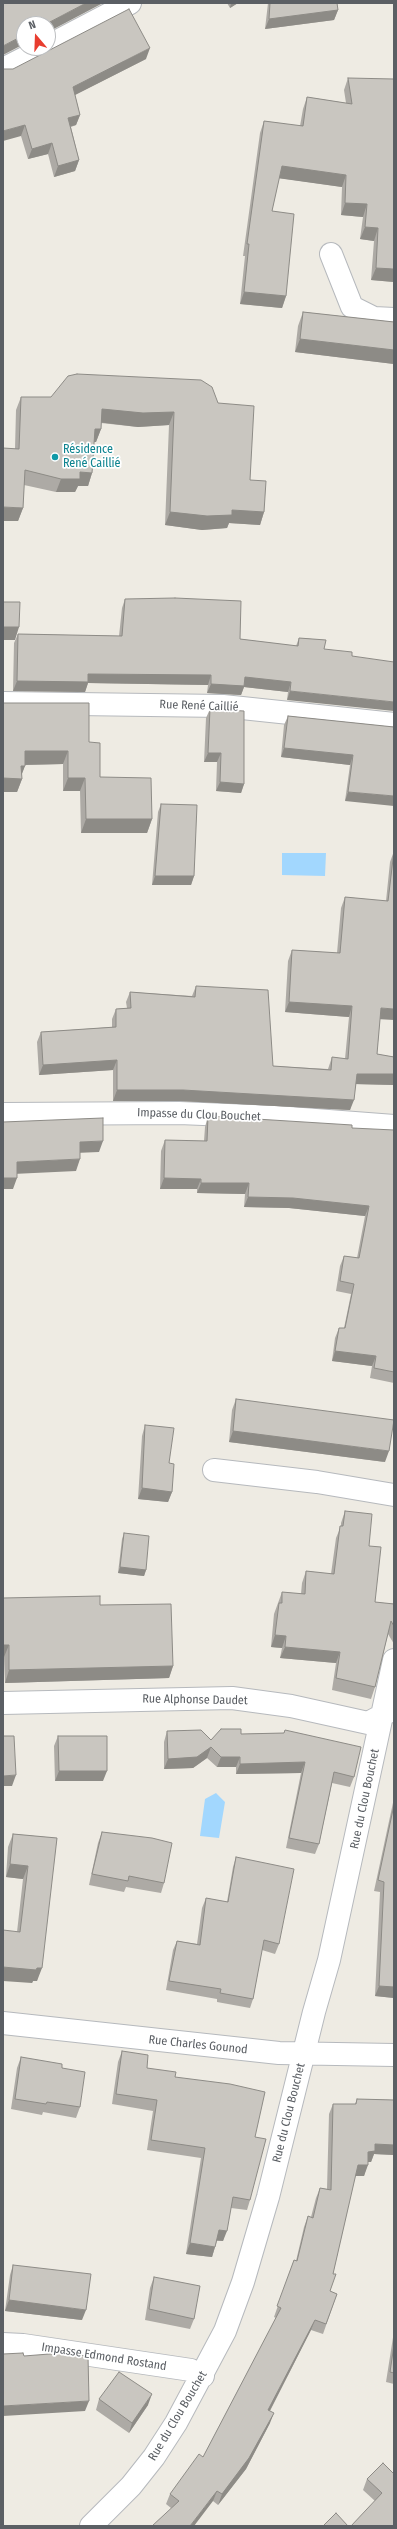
<!DOCTYPE html>
<html>
<head>
<meta charset="utf-8">
<style>
	body { margin:0 }
	#map { position:relative; width:397px; height:2529px; overflow:hidden; background:#eeebe3; font-family:"Fira Sans Condensed",sans-serif }
	canvas { display:block }
	.frame { position:absolute; inset:0; border:4px solid #5b5f64; pointer-events:none }
	.north { position:absolute; left:16px; top:16px; width:40px; height:40px; box-sizing:border-box; background:#fff; border:1px solid #bdbfc1; border-radius:50%; rotate:341deg; font-size:11px; font-weight:700; line-height:16px; text-align:center; color:#5b5f64 }
	.north::after { content:''; display:block; margin:auto; width:14px; height:18px; background:#e83d2f; clip-path:polygon(50% 0,100% 100%,50% 72%,0 100%) }
</style>
</head>
<body>
<div id="map">
<canvas width="397" height="2529"></canvas>
<div class="frame"></div>
<div class="north">N</div>
</div>
<script>
const ctx = document.querySelector('canvas').getContext('2d');
ctx.lineJoin = 'round';
function fill(path, color) { ctx.fillStyle = color; ctx.fill(path, 'evenodd'); }
const poly = rows => new Path2D(rows.map(r => 'M' + r).join(''));
function trace(path, color, width, dash) { ctx.strokeStyle = color; ctx.lineWidth = width; ctx.lineCap = dash ? 'butt' : 'round'; ctx.setLineDash(dash || []); ctx.stroke(path); }
function label(font, color, halo, rows, align = 'center') {
  ctx.font = font + ' "Fira Sans Condensed",sans-serif'; ctx.lineWidth = 3.5; ctx.setLineDash([]); ctx.textBaseline = 'middle'; ctx.strokeStyle = halo; ctx.fillStyle = color; for (const [text, x, y, turn = 0] of rows) {
    ctx.save(); ctx.translate(x, y); ctx.rotate((+turn || 0) * Math.PI / 180); ctx.textAlign = isNaN(turn) ? turn : align; if (halo) ctx.strokeText(text, 0, 0); ctx.fillText(text, 0, 0); ctx.restore();
  }
}
fill(poly([
	[282,853,326,853,325,876,282,875],
	[216,1793,225,1802,219,1838,200,1836,205,1799]
]), '#a2d7fe');
const minor = poly([
	[48,46,130,3],
	[3,69,44,48],
	[331,254,352,307,374,318,394,319],
	[3,703,223,706,394,724],
	[3,1114,179,1113,276,1117,394,1126],
	[214,1470,317,1482,394,1495],
	[3,1703,232,1698,291,1706,368,1723,392,1710],
	[3,2023,279,2053,394,2055],
	[3,2344,23,2345,191,2370,203,2376],
	[91,2526,131,2486,154,2457,176,2423,225,2331,243,2282,268,2197,314,2012,329,1960,394,1660]
]);
trace(minor, '#b6b9bd', 24);
trace(minor, '#fff', 22);
fill(poly([
	[227,3,238,3,230,8],
	[268,3,337,3,338,10,334,20,265,29],
	[146,59,75,95,80,115,76,125,71,127,79,160,75,171,54,177,48,154,28,159,21,136,13,69],
	[348,78,394,282,371,280,374,241,360,239,363,217,341,215,342,187,279,178,272,211,286,296,282,308,240,304,245,256,243,256,260,133,264,121,300,126,303,109,307,97,346,103,344,90],
	[303,312,394,322,394,364,295,352,298,326],
	[21,397,218,403,250,480,264,512,260,525,229,523,227,528,202,530,165,525,169,425,138,427,101,423,101,429,96,442,94,442,92,473,88,486,78,486,75,492,56,492,24,485,23,508,18,521,15,449,16,410],
	[125,599,240,639,296,646,299,638,326,640,287,700,288,692,244,687,241,695,207,693,208,685,88,683,85,692,13,691,14,643,18,634,119,636,122,608],
	[3,703,89,742,100,777,152,819,147,833,81,833,80,791,63,791,63,764,25,765,21,776,22,779,17,792],
	[210,709,244,784,241,793,216,791,217,762,204,762,206,718],
	[288,716,394,727,345,801,350,765,281,757,284,725],
	[161,804,194,876,191,885,152,885,158,812],
	[394,851,377,1054,394,1057,394,1085,356,1084,350,1110,180,1101,113,1101,113,1070,39,1075,37,1042,41,1032,112,1027,112,1019,116,1009,127,1008,126,1002,130,992,192,996,196,986,273,1066,328,1069,332,1057,345,1059,349,1017,285,1012,288,961,292,950,337,953,341,908,345,897,386,901,390,862],
	[208,1116,352,1128,394,1187,394,1383,370,1378,372,1366,332,1361,335,1338,339,1328,344,1328,351,1294,336,1291,340,1266,344,1256,357,1258,365,1216,289,1208,244,1207,245,1194,197,1193,197,1189,160,1189,161,1151,165,1140,204,1141,205,1127],
	[236,1399,385,1462,229,1442,232,1410],
	[145,1425,169,1463,172,1492,168,1502,138,1499,142,1436],
	[345,1511,369,1546,375,1602,394,1604,394,1644,388,1634,375,1687,371,1699,332,1690,336,1663,280,1658,282,1648,271,1647,274,1614,282,1592,301,1594,302,1583,306,1571,331,1574,336,1538,341,1526,341,1523],
	[124,1533,146,1570,144,1576,118,1573,122,1539],
	[3,1598,100,1605,173,1666,169,1678,5,1683,4,1657,3,1657],
	[285,1730,354,1777,350,1787,332,1783,319,1844,315,1854,286,1848,301,1773,236,1774,236,1767,217,1767,207,1758,193,1768,164,1769,164,1742,167,1731,211,1740,241,1734,284,1733],
	[58,1736,103,1781,55,1781,54,1746],
	[394,1798,394,1998,375,1996,380,1892,374,1891],
	[102,1832,164,1883,161,1893,126,1887,124,1892,89,1885,98,1843],
	[13,1834,57,1838,37,1981,33,1981,32,1983,17,1932,23,1879,6,1877,8,1847],
	[236,1857,279,1944,275,1954,262,1950,253,1999,250,2008,217,2002,217,1999,166,1990,173,1950,177,1941,197,1944,202,1908,206,1898,227,1902,233,1867],
	[122,2051,147,2068,175,2077,255,2137,250,2200,247,2210,231,2208,223,2241,217,2241,215,2247,212,2257,186,2254,201,2158,147,2150,153,2111,112,2104,118,2062],
	[21,2057,62,2068,80,2107,76,2118,43,2112,42,2115,11,2109,17,2068],
	[357,2099,394,2100,394,2155,374,2154,371,2162,368,2162,364,2176,355,2176,333,2274,330,2291,337,2294,323,2334,311,2330,270,2411,270,2423,246,2469,218,2505,213,2501,171,2508,166,2504,170,2494,203,2457,276,2318,274,2317,294,2260,296,2261,304,2227,308,2216,311,2217,316,2198,320,2188,327,2189,329,2114,333,2104,355,2104],
	[13,2265,82,2320,5,2311,10,2275],
	[154,2277,194,2319,190,2329,145,2320,150,2288],
	[394,2331,394,2384,386,2382],
	[99,2399,148,2405,129,2433,96,2410],
	[394,2474,394,2526,375,2501,363,2490,367,2479]
]), '#adaaa5');
fill(poly([
	[86,3,103,3,48,32,48,24,46,24],
	[231,3,238,3,230,8],
	[338,10,334,20,265,29,269,19],
	[24,35,24,44,3,55,3,46],
	[150,48,146,59,69,98,73,87],
	[80,115,76,125,64,128,68,118],
	[25,125,21,136,3,141,3,131],
	[52,143,48,154,28,159,32,149],
	[79,160,75,171,54,177,58,166],
	[282,166,346,175,342,187,277,178],
	[345,203,367,204,363,217,341,215],
	[365,227,378,228,374,241,360,239],
	[376,268,394,269,394,282,371,280],
	[244,292,286,296,282,308,240,304],
	[300,339,394,350,394,364,295,352],
	[102,409,174,412,169,425,138,427,97,422],
	[95,429,101,429,96,442,90,442],
	[80,472,92,473,88,486,78,486,75,492,56,492,61,479],
	[3,507,23,508,18,521,3,521],
	[232,510,264,512,260,525,229,523,227,528,202,530,165,525,170,512],
	[3,627,19,627,15,640,3,640],
	[88,674,211,675,208,685,88,683,85,692,13,691,17,681],
	[245,677,291,682,288,692,244,687,241,695,207,693,211,684],
	[290,691,394,702,394,711,287,700],
	[284,748,353,755,350,765,281,757],
	[25,751,68,751,63,764,20,765],
	[208,753,221,753,217,762,204,762],
	[21,766,25,766,20,779,22,779,17,792,3,792,3,778],
	[68,778,85,778,80,791,63,791],
	[220,782,244,784,241,793,216,791],
	[348,792,394,796,394,806,345,801],
	[86,819,152,819,147,833,81,833],
	[155,876,194,876,191,885,152,885],
	[289,1002,352,1006,349,1017,285,1012],
	[381,1008,394,1009,394,1020,377,1019],
	[117,1060,113,1070,39,1075,43,1065],
	[357,1074,394,1074,394,1085,353,1084],
	[117,1090,183,1090,354,1100,350,1110,180,1101,113,1101],
	[103,1141,99,1152,75,1153,80,1142],
	[80,1159,76,1171,13,1174,17,1162],
	[3,1178,17,1178,13,1189,3,1189],
	[164,1178,201,1179,197,1189,160,1189],
	[201,1183,249,1183,245,1194,197,1193],
	[248,1197,293,1198,369,1206,365,1216,289,1208,244,1207],
	[335,1351,376,1356,372,1366,332,1361],
	[233,1431,389,1451,385,1462,229,1442],
	[142,1488,172,1492,168,1502,138,1499],
	[120,1567,146,1570,144,1576,118,1573],
	[275,1635,286,1636,282,1648,271,1647],
	[3,1645,9,1645,4,1657,3,1657],
	[285,1647,340,1652,336,1663,280,1658],
	[173,1666,169,1678,5,1683,9,1670],
	[211,1747,207,1758,193,1768,164,1769,168,1759],
	[221,1757,240,1757,236,1767,217,1767],
	[305,1762,301,1773,236,1774,240,1764],
	[59,1771,107,1771,103,1781,55,1781],
	[16,1775,12,1786,3,1786,3,1776],
	[10,1864,28,1866,23,1879,6,1877],
	[3,1967,37,1968,42,1968,37,1981,33,1981,32,1983,3,1981],
	[379,1986,394,1987,394,1998,375,1996],
	[375,2144,394,2145,394,2155,374,2154,371,2162,364,2162,368,2152],
	[358,2165,368,2165,364,2176,354,2176],
	[219,2230,227,2231,223,2241,215,2240],
	[190,2243,215,2247,212,2257,186,2254],
	[9,2300,86,2310,82,2320,5,2311],
	[315,2320,311,2330,265,2420,268,2410],
	[152,2394,148,2405,129,2433,132,2423],
	[89,2401,85,2411,3,2416,3,2406],
	[274,2413,270,2423,246,2469,218,2505,222,2494],
	[217,2491,213,2501,194,2526,190,2526]
]), '#8d8b86');
const building = poly([
	[3,3,86,3,46,24,24,24,24,35,3,46,3,3],
	[270,3,337,3,338,10,269,19,270,3],
	[129,9,150,48,73,87,80,115,68,118,79,160,58,166,52,143,32,149,25,125,3,131,3,69,13,69,129,9],
	[348,78,394,79,394,269,376,268,378,228,365,227,367,204,345,203,346,175,282,166,272,211,294,214,286,296,244,292,249,244,247,244,264,121,303,126,307,97,352,104,348,78],
	[303,312,394,322,394,350,300,339,303,312],
	[77,374,201,380,212,387,218,403,254,406,250,480,266,481,264,512,232,510,232,515,207,516,170,512,174,412,143,413,102,409,101,429,95,429,92,473,80,472,80,479,61,479,25,470,23,508,3,507,3,448,19,449,21,397,51,397,68,376,77,374],
	[175,598,241,601,240,639,298,646,299,638,326,640,324,649,352,652,352,656,394,662,394,702,290,691,291,682,245,677,244,686,211,684,211,675,88,674,88,682,17,681,18,634,122,636,125,599,175,598],
	[3,602,20,602,19,627,3,627,3,602],
	[3,703,89,703,89,742,100,743,100,777,151,778,152,819,86,819,85,778,68,778,68,751,25,751,25,766,21,766,22,779,3,778,3,703],
	[210,709,244,711,244,784,220,782,221,753,208,753,210,709],
	[288,716,394,727,394,796,348,792,353,755,284,748,288,716],
	[161,804,197,805,194,876,155,876,161,804],
	[394,851,394,1009,381,1008,377,1054,394,1057,394,1074,357,1074,354,1100,183,1090,117,1090,117,1060,43,1065,41,1032,116,1027,116,1009,131,1008,130,992,195,997,196,986,268,990,273,1066,331,1070,332,1057,348,1059,352,1006,289,1002,292,950,340,953,345,897,388,901,394,851],
	[208,1116,352,1125,352,1128,394,1130,394,1372,374,1368,376,1356,335,1351,339,1328,345,1328,354,1284,340,1281,344,1256,359,1258,369,1206,293,1198,248,1197,249,1183,201,1183,201,1179,164,1178,165,1140,207,1141,208,1116],
	[103,1118,103,1141,80,1142,80,1159,17,1162,17,1178,3,1178,3,1122,103,1118],
	[236,1399,394,1420,389,1451,233,1431,236,1399],
	[145,1425,174,1428,169,1463,174,1464,172,1492,142,1488,145,1425],
	[345,1511,372,1514,369,1546,381,1547,375,1602,394,1604,394,1626,391,1621,375,1687,336,1678,340,1652,285,1647,286,1636,275,1635,279,1603,282,1603,282,1592,305,1594,306,1571,334,1574,340,1526,343,1526,345,1511],
	[124,1533,149,1536,146,1570,120,1567,124,1533],
	[100,1596,100,1605,171,1604,173,1666,9,1670,9,1645,3,1645,3,1598,100,1596],
	[221,1729,241,1729,241,1734,284,1733,285,1730,361,1747,354,1777,334,1772,319,1844,289,1838,305,1762,240,1764,240,1757,221,1757,211,1747,197,1757,168,1759,167,1731,201,1730,211,1740,221,1729],
	[3,1736,14,1736,16,1775,3,1776,3,1736],
	[58,1736,107,1736,107,1771,59,1771,58,1736],
	[394,1805,394,1987,379,1986,384,1882,378,1880,394,1805],
	[102,1832,152,1838,172,1843,164,1883,129,1876,128,1881,92,1874,102,1832],
	[13,1834,57,1838,42,1968,37,1968,36,1970,3,1967,3,1930,20,1932,28,1866,10,1864,13,1834],
	[236,1857,294,1869,279,1944,264,1940,253,1999,220,1993,221,1989,169,1981,177,1941,200,1945,206,1898,228,1902,236,1857],
	[122,2051,148,2055,147,2068,176,2072,175,2077,230,2084,265,2092,255,2137,266,2139,250,2200,233,2197,227,2231,219,2230,215,2247,190,2243,205,2148,151,2140,157,2100,116,2094,122,2051],
	[21,2057,62,2064,62,2068,85,2072,80,2107,47,2102,46,2104,15,2099,21,2057],
	[357,2099,394,2100,394,2145,375,2144,375,2151,368,2152,368,2165,358,2165,333,2274,336,2274,330,2291,337,2294,326,2324,315,2320,268,2410,274,2413,249,2458,222,2494,217,2491,190,2526,152,2526,179,2501,170,2494,199,2454,203,2457,281,2308,277,2306,294,2260,297,2261,308,2216,313,2218,320,2188,331,2190,333,2104,356,2104,357,2099],
	[13,2265,91,2274,86,2310,9,2300,13,2265],
	[154,2277,200,2286,194,2319,149,2309,154,2277],
	[394,2345,394,2373,390,2372,394,2345],
	[23,2353,24,2356,62,2353,88,2356,89,2401,3,2406,3,2354,23,2353],
	[119,2372,152,2394,132,2423,99,2399,119,2372],
	[383,2463,394,2474,394,2526,351,2526,382,2493,367,2479,383,2463],
	[336,2513,348,2526,323,2526,336,2513]
]);
fill(building, '#c9c6c0');
trace(building, '#8d8b86', 1);
for (const [x, y, r, color] of [
	[55,457,4,"#0f9aa8"]
]) { const dot = new Path2D(); dot.arc(x, y, r, 0, 2 * Math.PI); ctx.fillStyle = color; ctx.fill(dot); trace(dot, '#fff', 1.5); }
label('12px', '#0d838f', '#fff', [
	["Résidence",63,450],
	["René Caillié",63,464]
], 'left');
label('12px', '#5b5f64', '#fff', [
	["Rue René Caillié",199,706,2],
	["Impasse du Clou Bouchet",199,1115,2],
	["Rue Alphonse Daudet",195,1700,1],
	["Rue du Clou Bouchet",365,1799,-78],
	["Rue Charles Gounod",198,2045,6],
	["Rue du Clou Bouchet",289,2113,-76],
	["Impasse Edmond Rostand",104,2357,9],
	["Rue du Clou Bouchet",178,2416,-59]
]);
</script>
</body>
</html>
